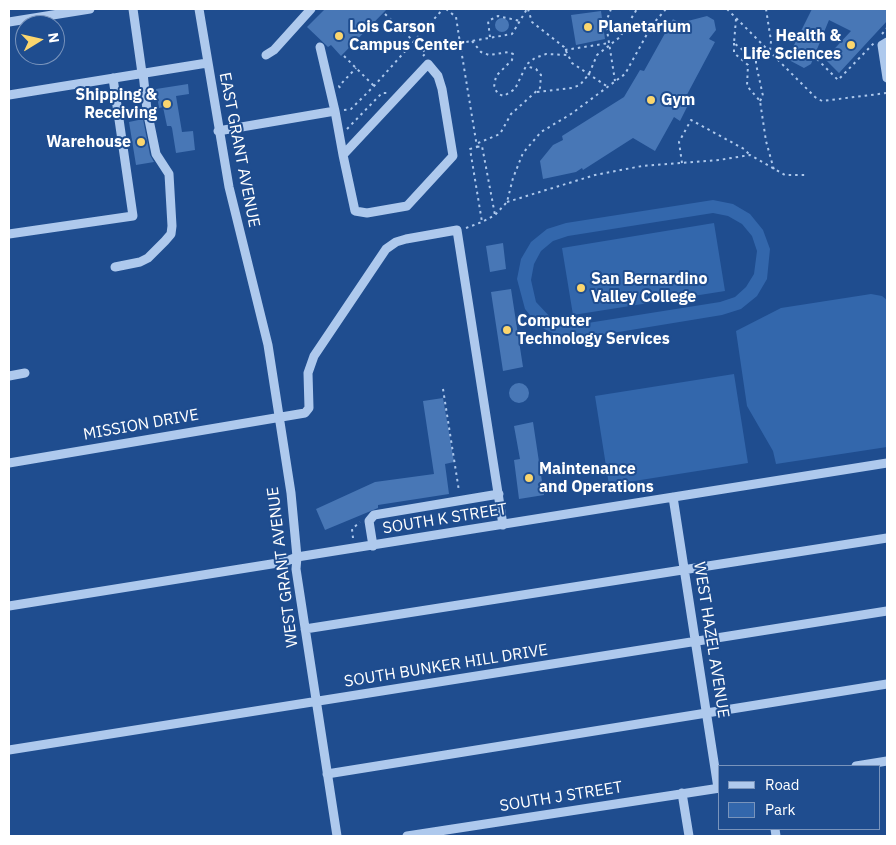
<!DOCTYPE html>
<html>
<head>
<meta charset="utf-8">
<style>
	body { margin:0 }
	#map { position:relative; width:896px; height:845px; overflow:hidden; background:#1f4d8f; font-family:"IBM Plex Sans",sans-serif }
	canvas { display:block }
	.frame { position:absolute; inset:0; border:10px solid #fff; pointer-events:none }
	.legend { position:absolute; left:718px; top:765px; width:162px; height:65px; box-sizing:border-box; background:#1f4d8f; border:1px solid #7994bc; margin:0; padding:6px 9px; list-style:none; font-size:15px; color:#fff }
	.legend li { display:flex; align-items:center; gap:10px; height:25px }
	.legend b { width:25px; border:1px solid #7994bc }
	.north { position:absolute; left:15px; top:15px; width:50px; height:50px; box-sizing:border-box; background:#1f4d8f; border:1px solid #7994bc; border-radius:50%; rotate:81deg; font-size:14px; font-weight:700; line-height:20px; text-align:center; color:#fff }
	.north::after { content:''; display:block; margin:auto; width:18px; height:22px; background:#fbd66e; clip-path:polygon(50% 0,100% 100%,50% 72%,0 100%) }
</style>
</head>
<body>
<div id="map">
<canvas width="896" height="845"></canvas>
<div class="frame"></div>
<ul class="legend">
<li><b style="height:6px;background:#aec9ed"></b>Road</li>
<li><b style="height:14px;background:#3367ac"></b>Park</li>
</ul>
<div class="north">N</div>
</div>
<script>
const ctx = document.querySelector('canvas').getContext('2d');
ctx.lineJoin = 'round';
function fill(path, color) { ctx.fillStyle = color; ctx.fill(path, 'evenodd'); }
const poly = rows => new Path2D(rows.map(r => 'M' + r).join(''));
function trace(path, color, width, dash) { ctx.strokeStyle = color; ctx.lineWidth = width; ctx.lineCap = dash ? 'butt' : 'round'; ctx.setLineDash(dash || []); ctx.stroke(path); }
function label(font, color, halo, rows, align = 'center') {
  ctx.font = font + ' "IBM Plex Sans",sans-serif'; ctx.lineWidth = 4; ctx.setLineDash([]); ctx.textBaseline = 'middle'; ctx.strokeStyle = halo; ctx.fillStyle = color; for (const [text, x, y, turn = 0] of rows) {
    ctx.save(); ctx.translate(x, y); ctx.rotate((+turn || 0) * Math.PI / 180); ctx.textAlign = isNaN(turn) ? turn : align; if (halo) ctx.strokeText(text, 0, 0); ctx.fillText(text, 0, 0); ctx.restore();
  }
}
fill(poly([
	[713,200,733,204,750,214,763,230,770,249,767,279,757,296,741,309,722,315,570,340,546,330,537,324,525,309,517,279,521,259,531,242,547,229,566,223],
	[713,213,728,216,742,224,752,236,757,251,754,274,746,287,735,297,720,302,575,325,552,319,536,302,531,280,534,264,541,251,553,241,568,236],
	[714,223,725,291,573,315,562,248],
	[871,294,882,296,887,300,887,447,776,464,773,451,747,406,736,331,781,308],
	[734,374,748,463,609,485,595,396]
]), '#3367ac');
fill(poly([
	[325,9,387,9,341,56,331,45,328,47,307,27],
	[812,9,887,9,887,21,839,73,825,59,851,31,829,20,811,64,804,68,787,59],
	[601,11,605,39,576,45,571,15],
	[707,16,714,20,716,30,709,39,715,42,682,104,687,107,680,121,674,117,655,151,633,138,583,170,582,168,576,172,543,179,540,161,553,145,563,140,562,136,624,97,640,70,644,71,673,19,680,23],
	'495 25a7 7 0 1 1 14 0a7 7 0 1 1-14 0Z',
	[188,84,189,94,176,96,182,132,193,131,195,150,176,153,172,128,171,126,167,126,163,107,159,108,156,89],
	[143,119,150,155,154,162,136,165,129,122],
	[503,243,506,269,490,272,486,246],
	[511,289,523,367,503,371,491,292],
	'509 393a10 10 0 1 1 20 0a10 10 0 1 1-20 0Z',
	[443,398,454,462,445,464,449,494,378,505,378,508,325,530,316,509,375,482,434,474,423,401],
	[533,422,544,495,519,499,514,460,520,459,514,426]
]), '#4877b6');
trace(poly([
	[446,9,456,17,460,43,512,34,527,9],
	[528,9,532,22,564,47,572,63,608,87],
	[611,9,606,22,607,30,615,81],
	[727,9,815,97,822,101,887,93],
	[766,9,771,41,770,51],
	[385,14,426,53,423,56],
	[736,19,734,43,749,55,755,56],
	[882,34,887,28],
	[490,37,488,21,498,16,520,21],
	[472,41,481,52,489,55,509,52,513,54,512,60,496,76,494,87,498,94,504,96,515,89,527,64,535,58,546,54,568,55],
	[460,43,477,147,470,149,482,222],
	[734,43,734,53,748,65,747,86,760,101,766,141,774,170],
	[565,50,609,43],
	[344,56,374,86],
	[817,59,838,80,874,43],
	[340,88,339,86,356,68],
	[537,92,572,88,580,85,589,74,597,55,620,37,637,9],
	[760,101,763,96,756,64,756,56,763,46],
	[344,110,351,109,374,86,443,9],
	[347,129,382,93,388,93],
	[478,143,500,134,511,114,540,88,541,75,536,69,526,66],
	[477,147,482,146,495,215],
	[682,163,679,142,691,120,744,149,750,155],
	[507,202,595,175,642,166,719,160,750,155,785,175,808,175],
	[466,228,482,222,495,215,507,202,513,178,523,153,541,132,571,114,625,74,652,25,666,9],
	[443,389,459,491],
	[353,538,352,529,360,522]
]), '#aec9ed', 2, [2.5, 4]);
trace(poly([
	[133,9,142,73],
	[199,9,229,187,268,345,291,493,297,557,296,569,337,836],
	[9,22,90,9],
	[887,42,882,45,887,78],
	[320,47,335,111],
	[266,55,274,50,311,9],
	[9,95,207,63],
	[218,131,335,111,343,155,355,211,367,213,407,206,453,156,442,89,438,76,428,64,343,155],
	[9,234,133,216,113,78],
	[115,267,140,262,148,258,165,241,171,234,172,226,169,174,156,154,147,110,143,73],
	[9,376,25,373],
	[9,463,305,413,309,408,308,373,314,356,386,249,396,242,406,239,457,230,503,525],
	[673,497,718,788],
	[373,546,369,521,374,515,499,494],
	[9,606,284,562,297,557,887,463],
	[305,629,887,538],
	[9,750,887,611],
	[856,766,887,761],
	[327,774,887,684],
	[682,793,689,836],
	[775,829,776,836],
	[407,836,720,788]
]), '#aec9ed', 9);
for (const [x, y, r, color] of [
	[588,27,5,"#fbd66e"],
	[339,36,5,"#fbd66e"],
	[851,45,5,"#fbd66e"],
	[651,100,5,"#fbd66e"],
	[167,104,5,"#fbd66e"],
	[141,142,5,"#fbd66e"],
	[581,288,5,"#fbd66e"],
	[507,330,5,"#fbd66e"],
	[529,478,5,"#fbd66e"]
]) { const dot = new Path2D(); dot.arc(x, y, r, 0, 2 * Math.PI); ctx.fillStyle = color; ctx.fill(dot); trace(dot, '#1f4d8f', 2); }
label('bold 16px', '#fff', '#1f4d8f', [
	["Lois Carson",349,27],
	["Campus Center",349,45],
	["Planetarium",598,27],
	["Health &",841,36,"right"],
	["Life Sciences",841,54,"right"],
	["Shipping &",157,95,"right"],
	["Receiving",157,113,"right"],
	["Gym",661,100],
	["Warehouse",131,142,"right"],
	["San Bernardino",591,279],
	["Valley College",591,297],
	["Computer",517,321],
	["Technology Services",517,339],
	["Maintenance",539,469],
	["and Operations",539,487]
], 'left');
label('16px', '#fff', '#1f4d8f', [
	["EAST GRANT AVENUE",239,150,79],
	["MISSION DRIVE",141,425,-10],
	["SOUTH K STREET",445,519,-9],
	["WEST GRANT AVENUE",283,567,-97],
	["WEST HAZEL AVENUE",711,640,81],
	["SOUTH BUNKER HILL DRIVE",446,666,-9],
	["SOUTH J STREET",561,797,-9]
]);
</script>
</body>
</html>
